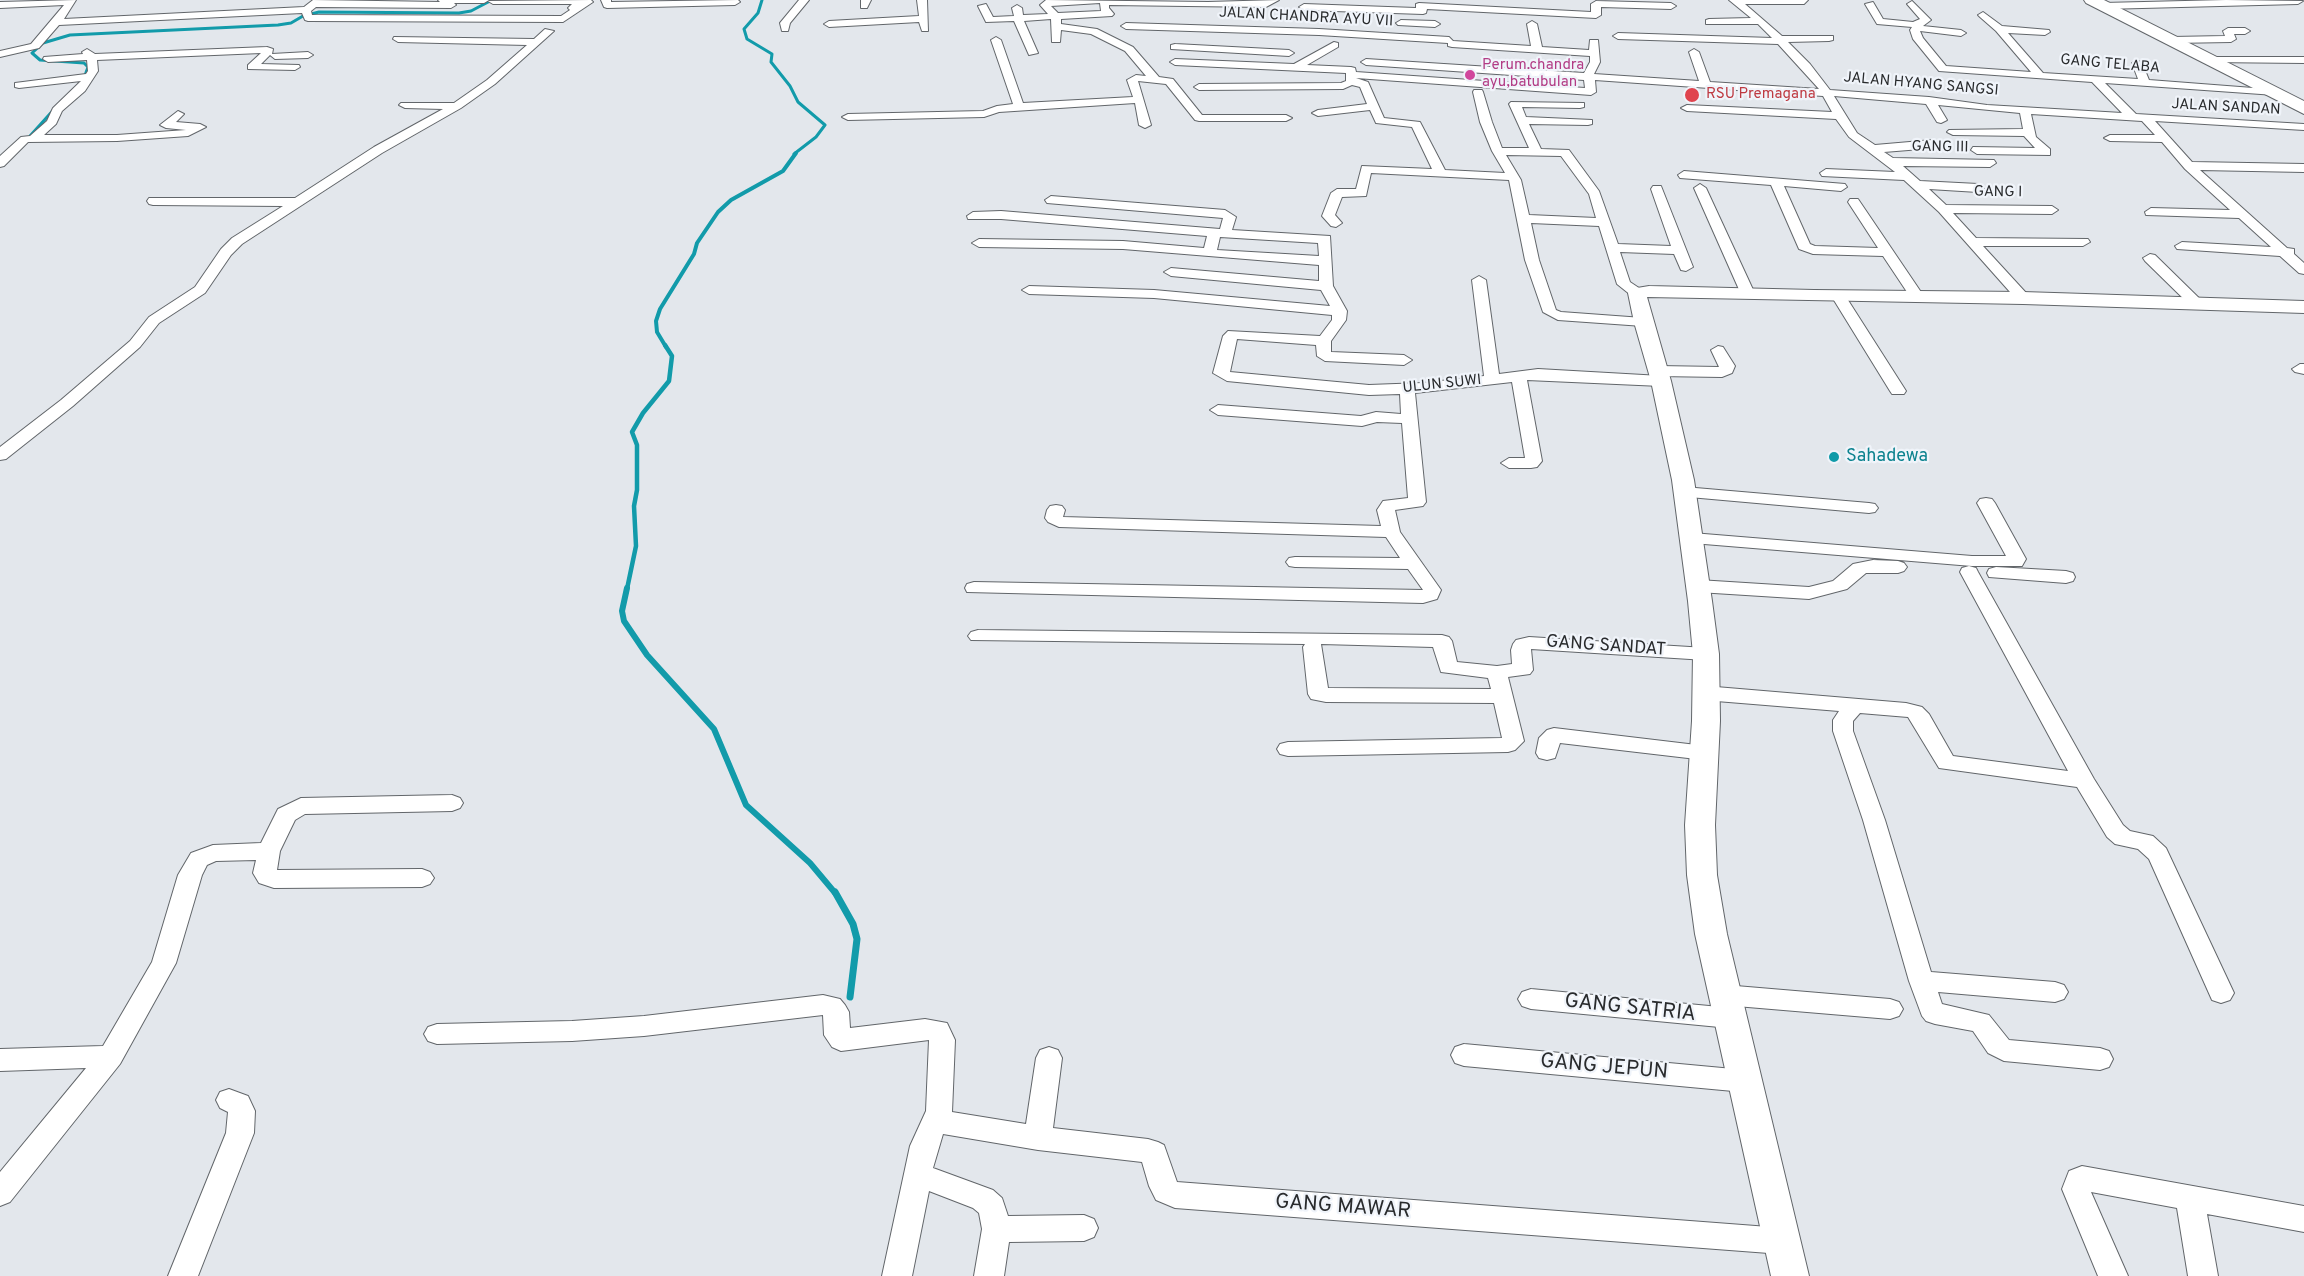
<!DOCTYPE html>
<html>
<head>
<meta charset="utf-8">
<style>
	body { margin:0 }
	canvas { display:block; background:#e3e7ec }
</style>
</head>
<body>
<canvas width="2304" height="1276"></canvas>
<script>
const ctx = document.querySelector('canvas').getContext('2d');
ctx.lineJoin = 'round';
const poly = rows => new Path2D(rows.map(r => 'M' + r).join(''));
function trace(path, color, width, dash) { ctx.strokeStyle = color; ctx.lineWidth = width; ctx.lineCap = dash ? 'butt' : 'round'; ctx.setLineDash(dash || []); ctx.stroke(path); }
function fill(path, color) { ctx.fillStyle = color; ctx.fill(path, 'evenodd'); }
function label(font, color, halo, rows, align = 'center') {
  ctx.font = font + ' Overpass,sans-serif'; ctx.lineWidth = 4.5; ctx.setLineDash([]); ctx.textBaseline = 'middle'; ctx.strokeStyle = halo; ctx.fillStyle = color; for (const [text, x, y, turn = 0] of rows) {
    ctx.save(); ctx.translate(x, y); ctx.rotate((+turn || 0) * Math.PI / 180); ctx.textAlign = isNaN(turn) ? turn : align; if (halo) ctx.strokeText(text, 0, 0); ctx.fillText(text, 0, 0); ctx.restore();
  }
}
trace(poly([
	[762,0,758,13,744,29,747,39,772,54,771,62,790,86,798,102,825,125,816,137,794,154],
	[83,81,88,67,84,63,40,60,32,53,43,43,70,35,278,25,291,23,303,16,319,12,459,13,471,11,492,0],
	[30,136,57,106]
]), '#129baa', 3);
trace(poly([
	[666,347,657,332,656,321,660,309,694,254,697,243,718,212,731,200,783,171,796,153]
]), '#129baa', 4);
trace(poly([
	[627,589,636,546,634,506,637,490,637,445,632,432,643,413,669,381,672,356,665,345]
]), '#129baa', 4.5);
trace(poly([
	[627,588,622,611,624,621,647,655,714,729,746,805,810,863,836,894]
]), '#129baa', 6);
trace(poly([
	[835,892,853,924,857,939,850,997]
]), '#129baa', 7);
const minor = poly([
	[76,0,64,19,304,7,313,0,440,2,438,0,489,0,484,3,454,3,456,5,451,8,316,7,311,11,312,15,561,16,570,10,568,8,572,4,493,4,488,1,591,0,593,2,563,22,308,21,305,20,302,13,59,25,39,48,0,57,0,51,31,44,64,5,0,8,0,2,76,0],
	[601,0,611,0,611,2,738,0,740,2,735,5,607,8,604,7,601,0],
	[799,0,809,0,790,23,788,31,782,31,780,23,799,0],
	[861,0,871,0,867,8,861,8,861,0],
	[917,0,927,0,928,31,922,31,919,22,829,27,824,24,829,21,919,16,917,0],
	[1046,0,1208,2,1279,0,1266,7,1109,5,1109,8,1114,14,1112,16,1061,19,1061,24,1097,29,1133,47,1159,77,1173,79,1202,115,1286,115,1292,118,1286,121,1199,121,1195,120,1166,84,1138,81,1151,125,1145,128,1139,125,1135,103,999,112,984,117,848,120,842,117,848,114,983,111,997,106,1013,104,991,40,996,37,1001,40,1023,103,1133,97,1127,80,1136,75,1146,76,1125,51,1091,34,1061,30,1060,42,1052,42,1051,19,1024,21,1038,53,1029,55,1014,21,986,22,978,6,986,4,993,17,1014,16,1012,8,1017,5,1022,8,1023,15,1048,14,1040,5,1046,0],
	[1100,3,1101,11,1058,13,1051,6,1100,3],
	[1729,0,1808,0,1804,4,1745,4,1782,36,1833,36,1833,40,1829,41,1788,42,1810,64,1830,90,1929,97,1987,105,2122,113,2092,82,1939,71,1913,39,1910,30,1912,27,1877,24,1865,4,1873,2,1883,19,1913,22,1920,19,1907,4,1912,1,1931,20,1923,26,1961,30,1966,33,1961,36,1920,31,1923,38,1946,66,2031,72,1996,31,1980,17,1978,15,1983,12,2002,26,2049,30,2050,32,2045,35,2008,33,2043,73,2138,79,2132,63,2137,60,2142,63,2149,80,2279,90,2280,92,2275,95,2105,83,2136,114,2304,124,2304,130,2155,121,2192,162,2304,164,2304,172,2200,170,2287,248,2294,249,2294,254,2304,263,2304,274,2299,273,2280,256,2177,249,2175,246,2182,242,2271,247,2239,218,2146,215,2145,212,2151,208,2230,210,2185,169,2162,142,2110,141,2104,138,2110,135,2155,135,2142,121,2031,114,2036,137,2050,149,2050,155,1977,154,1971,150,1973,147,2035,148,2024,136,1953,135,1947,132,1949,130,2023,129,2020,113,1938,105,1947,120,1941,123,1937,122,1926,104,1834,96,1857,133,1875,145,1933,140,1939,144,1933,148,1884,152,1893,158,1994,160,1996,163,1990,167,1903,166,1920,181,1978,184,1984,188,1978,192,1929,189,1946,205,2052,206,2058,210,2052,214,1953,213,1976,238,2088,239,2090,242,2083,246,1983,246,2028,295,2030,298,2028,301,2023,302,2018,301,1939,212,1904,180,1822,176,1820,173,1826,169,1895,172,1849,137,1836,119,1687,111,1681,108,1687,105,1832,112,1823,96,1595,80,1596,92,1591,95,1356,78,1368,82,1384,118,1420,122,1445,170,1505,173,1492,151,1480,122,1473,92,1474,90,1482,90,1483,92,1492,122,1502,148,1529,148,1509,104,1511,102,1584,103,1584,107,1580,108,1522,107,1526,117,1592,120,1592,124,1588,125,1529,124,1541,149,1569,150,1599,191,1618,244,1671,246,1651,189,1653,186,1661,186,1693,267,1686,271,1681,270,1674,254,1620,252,1630,282,1642,290,1644,293,1642,296,1632,296,1617,284,1599,226,1531,223,1539,260,1556,310,1561,312,1643,318,1650,322,1643,326,1558,320,1543,312,1525,260,1509,180,1371,173,1366,196,1342,197,1335,215,1342,223,1336,227,1331,226,1322,216,1331,193,1337,189,1356,189,1362,166,1432,169,1412,127,1376,123,1370,110,1318,116,1312,113,1318,110,1367,104,1360,87,1352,85,1343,89,1199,90,1194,87,1199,84,1341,83,1346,81,1346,73,1175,65,1170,62,1175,59,1294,64,1334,42,1338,43,1338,47,1307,65,1351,67,1355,68,1356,72,1585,88,1584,80,1366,65,1361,62,1366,59,1584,73,1590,62,1590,56,1452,47,1448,46,1448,43,1319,35,1126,29,1121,26,1126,23,1319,29,1449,37,1453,41,1531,46,1527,24,1532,21,1537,24,1542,47,1589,50,1590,40,1598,40,1600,62,1594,74,1699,81,1689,52,1694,49,1699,52,1710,82,1819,89,1778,44,1618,39,1613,36,1618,33,1772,38,1758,24,1706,24,1706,20,1709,19,1751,18,1729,0],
	[1506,155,1561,156,1589,194,1596,218,1529,215,1521,180,1506,155],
	[2226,0,2303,1,2298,4,2103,9,2098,6,2103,3,2226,0],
	[1596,1,1671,3,1676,6,1671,9,1601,7,1601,15,1596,18,1427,9,1426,13,1423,14,1304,10,1299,7,1304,4,1416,8,1416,4,1419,3,1591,12,1591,4,1596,1],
	[1401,20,1435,21,1440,24,1435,27,1398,25,1396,23,1401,20],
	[2228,28,2245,28,2250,31,2245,34,2234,34,2236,39,2231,42,2172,43,2167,40,2172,37,2225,36,2223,31,2228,28],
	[545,29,554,31,495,84,461,108,382,153,242,244,231,255,205,293,159,323,140,347,73,406,6,459,0,460,0,447,61,400,130,341,149,317,195,287,221,249,232,238,283,206,153,205,149,204,147,201,149,198,295,198,374,147,443,109,405,108,399,105,401,103,454,103,487,80,527,45,398,42,393,39,394,37,534,39,545,29],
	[1175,44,1289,50,1294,53,1289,56,1171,49,1171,45,1175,44],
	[267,47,273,49,272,54,308,52,313,55,308,58,275,59,270,55,261,64,299,65,300,67,295,70,248,69,248,65,261,53,97,60,98,71,85,91,62,111,56,124,44,135,117,135,186,130,166,128,160,125,178,111,184,114,176,122,200,124,206,127,188,136,117,141,28,142,4,166,0,167,0,156,21,137,30,136,47,121,53,108,81,81,19,88,15,87,15,83,86,74,88,71,87,60,48,62,43,59,44,57,83,54,82,52,87,49,95,54,267,47],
	[2211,57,2304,57,2304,63,2207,62,2207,58,2211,57],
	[1684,171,1845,184,1847,187,1841,191,1784,186,1810,244,1815,246,1878,248,1848,202,1850,199,1858,199,1925,298,1923,301,1913,301,1883,256,1813,254,1799,249,1771,185,1680,178,1678,175,1684,171],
	[1700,184,1706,188,1755,294,1753,297,1743,297,1741,294,1694,188,1700,184],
	[1051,196,1225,210,1236,217,1232,230,1330,236,1333,286,1347,311,1346,320,1331,341,1331,352,1404,355,1412,360,1404,365,1325,361,1317,356,1316,345,1237,339,1230,372,1369,385,1423,383,1484,376,1472,280,1479,276,1486,280,1499,374,1538,369,1661,376,1669,381,1661,386,1527,380,1542,461,1537,467,1531,468,1509,468,1501,463,1509,458,1525,458,1512,382,1415,393,1426,502,1423,506,1395,510,1400,532,1441,590,1437,599,1423,603,967,592,965,588,967,584,974,582,1423,590,1408,569,1295,567,1289,566,1286,562,1289,558,1295,557,1400,558,1386,537,1059,527,1048,522,1045,518,1047,510,1050,506,1056,505,1062,506,1065,510,1063,517,1381,526,1377,510,1383,501,1408,498,1402,423,1377,422,1362,426,1218,415,1210,410,1218,405,1361,416,1376,412,1401,414,1400,394,1369,395,1227,381,1213,373,1223,336,1228,331,1320,336,1332,320,1332,315,1154,298,1029,294,1022,290,1029,286,1154,290,1330,306,1321,290,1171,276,1164,272,1171,268,1319,281,1319,265,1123,249,979,247,972,243,979,239,1123,241,1204,248,1207,236,1001,219,968,219,967,216,973,212,1001,211,1220,229,1223,218,1047,203,1045,200,1051,196],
	[1220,237,1318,243,1319,256,1217,250,1220,237],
	[2150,254,2155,255,2202,301,2204,304,2202,307,2192,307,2145,261,2143,258,2150,254],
	[1839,293,1846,297,1906,391,1904,394,1892,394,1890,391,1832,297,1839,293],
	[1718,346,1723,347,1735,366,1732,373,1722,377,1658,376,1650,371,1658,366,1719,367,1711,350,1718,346],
	[2300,364,2304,364,2304,374,2295,372,2292,369,2300,364],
	[1684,487,1869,503,1875,504,1878,508,1875,512,1869,513,1678,496,1675,492,1678,488,1684,487],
	[1986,498,1992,499,1995,503,2026,559,2022,566,1972,566,1692,543,1686,542,1683,538,1686,534,1692,533,1972,556,2006,556,1977,503,1980,499,1986,498],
	[1873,560,1898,561,1904,563,1907,567,1904,571,1898,573,1866,573,1847,589,1809,599,1698,592,1691,590,1689,586,1691,582,1698,580,1809,587,1833,581,1853,564,1873,560],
	[1969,566,1976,568,1978,572,2094,779,2123,825,2130,831,2153,836,2166,848,2234,993,2230,1000,2221,1003,2212,1000,2149,859,2138,849,2115,844,2107,837,2077,787,1939,768,1908,717,1860,713,1853,721,1853,731,1885,820,1931,972,2055,982,2064,985,2068,992,2064,999,2055,1002,1938,992,1942,1004,1989,1015,2009,1040,2100,1048,2109,1051,2113,1059,2109,1067,2100,1070,2004,1061,1988,1053,1973,1031,1935,1024,1926,1021,1922,1016,1909,981,1863,820,1833,731,1833,720,1839,711,1704,700,1697,698,1694,693,1697,688,1704,686,1906,703,1922,707,1929,714,1953,756,2068,771,1960,572,1962,568,1969,566],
	[1996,567,2066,571,2073,573,2075,577,2073,581,2066,583,1989,577,1987,573,1989,569,1996,567],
	[978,630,1442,635,1449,637,1452,641,1457,662,1497,666,1512,664,1511,650,1513,644,1516,640,1529,637,1706,648,1713,650,1716,654,1713,658,1706,660,1531,649,1533,670,1530,674,1508,677,1524,741,1515,750,1508,752,1288,756,1280,754,1277,749,1280,744,1288,742,1502,738,1494,703,1326,702,1311,699,1308,694,1303,647,1305,644,971,640,968,636,971,632,978,630],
	[1321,644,1433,647,1441,672,1488,678,1491,689,1328,688,1321,644],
	[1554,728,1705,746,1713,748,1716,753,1713,758,1705,760,1560,743,1555,758,1547,760,1539,758,1536,753,1539,738,1547,730,1554,728],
	[452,795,460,798,463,803,460,808,452,811,305,814,295,820,280,851,277,870,422,869,430,872,434,878,430,884,422,887,274,888,259,883,253,873,256,860,216,861,207,865,202,875,176,963,120,1064,10,1202,0,1206,0,1172,86,1068,0,1071,0,1049,103,1046,152,962,178,875,191,853,213,845,261,843,278,809,301,798,452,795],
	[1724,985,1890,999,1899,1002,1903,1009,1899,1016,1890,1019,1724,1005,1715,1002,1711,995,1715,988,1724,985],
	[1531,989,1730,1008,1739,1011,1743,1018,1739,1025,1730,1028,1531,1009,1522,1006,1518,999,1522,992,1531,989],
	[823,995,840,999,845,1005,849,1012,850,1028,925,1019,947,1023,955,1040,952,1112,1026,1124,1036,1058,1040,1050,1049,1047,1058,1050,1062,1058,1053,1128,1148,1139,1158,1142,1164,1145,1177,1182,1782,1228,1792,1232,1797,1241,1792,1250,1782,1254,1175,1208,1156,1200,1149,1186,1142,1162,1038,1150,943,1134,933,1168,993,1190,1002,1198,1008,1216,1084,1215,1094,1219,1098,1228,1094,1237,1084,1241,1009,1242,1004,1276,974,1276,982,1229,979,1213,973,1208,929,1191,912,1276,882,1276,910,1146,926,1111,929,1040,841,1051,832,1047,824,1035,823,1015,644,1036,572,1041,437,1044,428,1041,424,1034,428,1027,437,1024,572,1021,644,1016,823,995],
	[1464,1044,1744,1070,1753,1073,1757,1081,1753,1089,1744,1092,1464,1066,1455,1063,1451,1055,1455,1047,1464,1044],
	[229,1089,248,1096,255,1111,254,1133,198,1276,168,1276,226,1133,228,1112,220,1108,216,1100,220,1092,229,1089],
	[2082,1166,2304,1206,2304,1232,2207,1214,2218,1276,2188,1276,2177,1208,2091,1192,2128,1276,2098,1276,2062,1189,2069,1171,2082,1166]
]);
const tertiary = poly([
	[1649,286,1814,290,2023,292,2304,301,2304,313,2023,304,1647,297,1671,381,1694,480,1712,601,1719,654,1720,721,1715,825,1717,875,1727,934,1809,1276,1771,1276,1695,934,1687,875,1685,825,1692,721,1693,654,1688,601,1672,480,1651,381,1634,322,1628,293,1631,289,1649,286]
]);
const trunk = poly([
	[2084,0,2104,0,2304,101,2304,114,2086,3,2084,0]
]);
trace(minor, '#62666a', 2);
trace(tertiary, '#62666a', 2);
trace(trunk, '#62666a', 2);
fill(minor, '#fff');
fill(tertiary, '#fff');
fill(trunk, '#fff');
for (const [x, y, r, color] of [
	[1470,75,6,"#d1479c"],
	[1692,95,8,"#e0444e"],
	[1834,457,6,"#0f9aa8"]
]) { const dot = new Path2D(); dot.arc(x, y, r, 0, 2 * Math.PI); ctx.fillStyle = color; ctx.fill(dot); trace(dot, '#f0f4fa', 2); }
label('15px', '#292b2d', '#f0f4fa', [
	["JALAN CHANDRA AYU VII",1306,18,3],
	["GANG TELABA",2110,65,5],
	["JALAN HYANG SANGSI",1921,85,5],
	["JALAN SANDAN",2226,108,3],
	["GANG III",1940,148,1],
	["GANG I",1998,193,1],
	["ULUN SUWI",1442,385,-6]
]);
label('15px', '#b23c85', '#f0f4fa', [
	["Perum.chandra",1482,66],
	["ayu,batubulan",1482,83]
], 'left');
label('15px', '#be3a42', '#f0f4fa', [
	["RSU Premagana",1706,95]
], 'left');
label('18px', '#0d838f', '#f0f4fa', [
	["Sahadewa",1846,457]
], 'left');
label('18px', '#292b2d', '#f0f4fa', [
	["GANG SANDAT",1606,647,4]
]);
label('21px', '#292b2d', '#f0f4fa', [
	["GANG SATRIA",1630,1009,6],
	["GANG JEPUN",1604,1068,5],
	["GANG MAWAR",1343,1208,4]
]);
</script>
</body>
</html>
